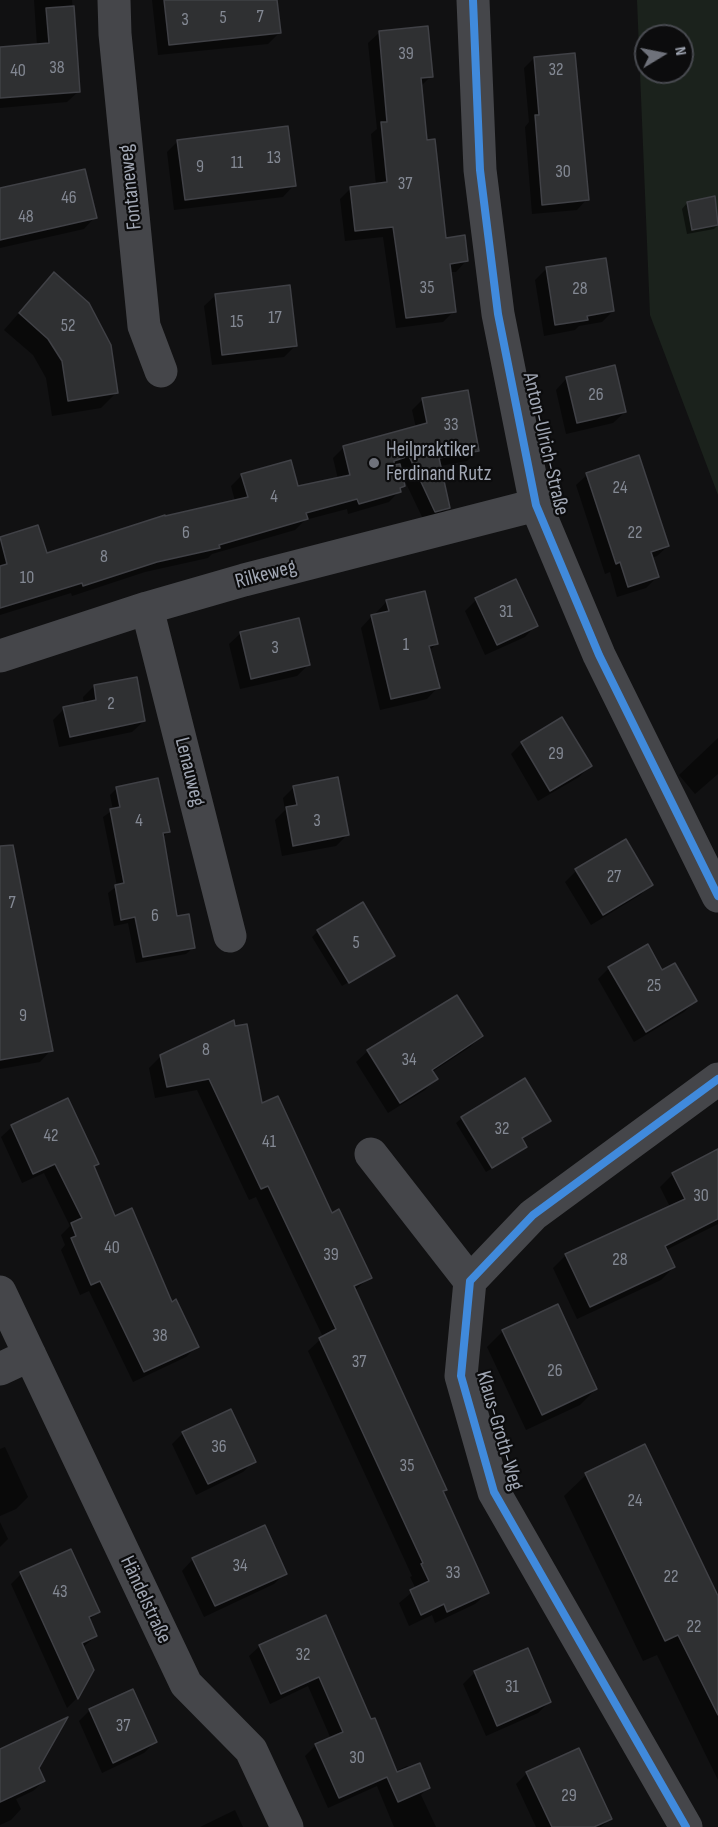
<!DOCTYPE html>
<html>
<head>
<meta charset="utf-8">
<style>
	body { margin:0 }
	#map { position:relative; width:718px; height:1827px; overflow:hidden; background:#111112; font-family:"Sofia Sans Condensed",sans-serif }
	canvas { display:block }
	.north { position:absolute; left:634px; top:24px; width:60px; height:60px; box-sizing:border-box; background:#0c0c0d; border:2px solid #484a50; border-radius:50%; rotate:80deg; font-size:16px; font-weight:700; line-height:24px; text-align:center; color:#a1a7b4 }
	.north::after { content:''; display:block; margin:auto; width:21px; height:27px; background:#6f727b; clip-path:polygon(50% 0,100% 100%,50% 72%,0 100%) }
</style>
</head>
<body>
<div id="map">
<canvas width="718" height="1827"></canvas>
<div class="north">N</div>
</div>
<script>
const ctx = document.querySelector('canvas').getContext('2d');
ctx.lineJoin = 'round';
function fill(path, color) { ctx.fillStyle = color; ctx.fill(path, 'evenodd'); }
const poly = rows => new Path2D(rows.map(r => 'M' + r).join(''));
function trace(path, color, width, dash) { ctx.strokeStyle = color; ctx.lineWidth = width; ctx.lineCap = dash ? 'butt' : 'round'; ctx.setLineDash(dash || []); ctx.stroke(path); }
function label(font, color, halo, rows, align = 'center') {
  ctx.font = font + ' "Sofia Sans Condensed",sans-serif'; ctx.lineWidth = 4.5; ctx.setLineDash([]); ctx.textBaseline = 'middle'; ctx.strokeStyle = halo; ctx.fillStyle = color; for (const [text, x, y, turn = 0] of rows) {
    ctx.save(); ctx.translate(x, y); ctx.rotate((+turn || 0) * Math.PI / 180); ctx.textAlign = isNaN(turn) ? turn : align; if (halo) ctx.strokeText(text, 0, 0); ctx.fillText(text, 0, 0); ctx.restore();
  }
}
fill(poly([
	[637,0,718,0,718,495,650,315],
	[646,36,682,36,682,72,646,72]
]), '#1b221c');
fill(poly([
	[34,0,72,0,79,91,67,102,0,108,0,49,37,46],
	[152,0,276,0,279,33,268,44,158,55],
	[379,33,431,76,420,87,425,141,445,239,466,261,456,272,449,272,454,311,443,322,396,328,383,237,345,241,340,199,351,188,376,185,371,134,377,129,368,43],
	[534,58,587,199,577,210,532,214,525,127,529,122,524,68],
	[178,141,294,185,283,197,174,210,167,152],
	[0,190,95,217,84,229,0,248],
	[714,198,718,225,714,229,687,234,682,209,687,203],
	[604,259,613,311,602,322,579,326,575,330,544,336,535,280,546,269],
	[39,290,117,392,101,408,52,416,46,378,33,355,4,330],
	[216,295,296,345,284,357,212,365,204,306],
	[567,378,625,412,613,423,566,434,556,390],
	[423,399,478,451,467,461,440,466,449,507,438,518,424,521,402,475,404,486,389,502,348,514,347,509,305,520,295,530,212,554,208,558,145,572,72,596,71,593,0,615,0,539,37,527,46,555,235,501,231,486,242,475,297,488,338,479,333,458,343,448,416,428,412,410],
	[587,475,668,546,657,556,652,558,657,577,646,588,617,597,610,572,605,574,576,485],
	[476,600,536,625,525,637,485,655,465,611],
	[387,601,436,644,429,651,438,687,427,699,380,710,361,628,372,616,376,615,376,613],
	[241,633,308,665,297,676,240,689,229,644],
	[94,686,144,721,132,732,59,747,53,720,64,709,84,704,83,697],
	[718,738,718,774,695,794,679,775],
	[522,743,590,766,579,777,538,801,511,754],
	[294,787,347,835,336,846,282,856,275,820,285,810,283,798],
	[117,788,168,832,162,838,176,917,194,947,186,954,136,963,128,923,114,926,108,893,117,886,103,817,113,810,110,795],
	[576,871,651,884,640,895,591,925,565,882],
	[0,874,51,1050,40,1062,0,1069],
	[362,904,389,958,342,986,312,937,318,931],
	[609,968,662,972,695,1001,684,1012,634,1042,598,979],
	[456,997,481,1036,470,1047,432,1072,436,1079,425,1090,388,1113,356,1062,368,1051],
	[233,1022,261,1105,370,1277,354,1291,445,1489,442,1492,487,1593,475,1604,435,1623,432,1615,409,1626,399,1603,416,1589,410,1577,412,1576,308,1351,323,1337,256,1197,249,1200,197,1090,155,1098,149,1068,161,1056],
	[68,1100,97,1163,93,1168,114,1218,197,1346,186,1357,133,1382,89,1291,80,1295,61,1250,65,1245,61,1235,70,1226,44,1173,22,1183,1,1137,12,1127],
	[462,1118,549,1120,521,1139,525,1147,519,1152,486,1172,456,1123],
	[718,1151,718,1224,666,1250,674,1267,661,1280,577,1319,553,1268,566,1255,670,1207,660,1187,673,1174],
	[503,1331,596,1389,580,1405,526,1430,487,1347],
	[183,1433,254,1461,243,1472,196,1495,172,1444],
	[645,1446,718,1600,718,1780,657,1655,643,1661,564,1496,586,1475],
	[5,1447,28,1497,16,1509,0,1516,0,1449],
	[0,1522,8,1539,0,1547],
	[193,1559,285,1573,274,1584,204,1617,182,1571],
	[21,1574,98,1611,89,1621,96,1636,82,1648,92,1670,77,1698,67,1708,11,1584],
	[325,1617,370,1721,396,1771,407,1766,428,1787,421,1795,436,1827,394,1827,377,1786,328,1808,305,1756,316,1745,331,1739,308,1686,270,1704,249,1656,260,1646],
	[475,1672,549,1702,538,1713,486,1736,463,1684],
	[90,1710,155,1742,144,1753,102,1773,79,1721],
	[0,1751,38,1768,44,1781,33,1791,16,1799,21,1809,11,1820,0,1825],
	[527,1773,610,1819,601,1827,536,1827,516,1784],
	[235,1810,243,1827,200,1827]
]), '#0007');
const building = poly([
	[164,0,277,0,281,33,169,45,164,0],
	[74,6,80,92,0,98,0,47,49,43,46,8,74,6],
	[428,26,433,77,421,78,427,140,435,139,446,238,465,235,468,261,450,264,456,312,406,318,393,227,355,231,350,187,387,182,381,122,387,122,379,31,428,26],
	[575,53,589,200,542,205,535,115,539,115,534,57,575,53],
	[288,126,296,186,185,200,177,140,288,126],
	[85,169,97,218,0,240,0,188,85,169],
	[715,196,718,225,692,230,687,202,715,196],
	[606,258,614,311,587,316,588,320,555,325,546,267,606,258],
	[54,272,89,303,111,345,118,393,68,401,62,361,48,339,19,313,54,272],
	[290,285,297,346,222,355,215,294,290,285],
	[615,365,626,412,577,423,566,377,615,365],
	[468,390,479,451,439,458,450,508,435,512,409,456,394,461,394,465,400,464,405,486,400,488,401,492,359,504,357,499,306,513,308,519,219,545,220,548,157,562,83,586,82,583,0,608,0,566,7,564,0,537,38,525,47,553,165,515,165,516,248,497,241,474,291,460,298,486,350,475,343,446,427,423,422,398,468,390],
	[639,455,669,546,651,552,659,577,628,587,620,562,616,564,586,473,639,455],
	[516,579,538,626,497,645,475,598,516,579],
	[425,591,438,644,429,646,440,688,391,699,371,615,389,611,386,600,425,591],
	[299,618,310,665,251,679,240,632,299,618],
	[137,677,145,721,70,737,63,707,96,700,94,685,137,677],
	[562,717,592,766,550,791,521,742,562,717],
	[338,777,349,835,293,846,286,807,297,805,293,786,338,777],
	[158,778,170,832,163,833,177,916,189,914,195,948,143,957,135,917,121,920,115,885,124,883,110,809,120,807,116,787,158,778],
	[626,839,653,885,603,915,575,869,626,839],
	[13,845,53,1051,0,1060,0,846,13,845],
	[363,902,395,956,349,983,317,930,363,902],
	[648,944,662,970,675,963,697,1001,646,1032,608,967,648,944],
	[457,995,483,1036,432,1070,438,1079,400,1103,367,1050,457,995],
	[234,1020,235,1026,247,1024,262,1103,278,1096,332,1213,339,1209,372,1278,354,1286,447,1490,443,1491,489,1593,447,1612,444,1604,421,1615,410,1590,429,1581,421,1564,423,1563,319,1338,336,1329,268,1186,261,1189,209,1079,167,1087,160,1055,234,1020],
	[525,1078,551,1121,522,1138,527,1147,492,1168,461,1117,525,1078],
	[68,1098,99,1164,94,1166,115,1216,132,1208,172,1302,176,1299,199,1347,144,1372,100,1281,91,1285,71,1238,76,1236,71,1223,82,1218,55,1164,33,1174,11,1125,68,1098],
	[718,1149,718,1219,665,1246,675,1267,590,1307,565,1254,685,1199,672,1173,718,1149],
	[558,1304,597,1389,542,1415,502,1330,558,1304],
	[231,1409,256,1462,208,1484,182,1432,231,1409],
	[645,1444,718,1596,718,1715,678,1635,665,1641,585,1473,645,1444],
	[265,1525,287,1574,215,1606,192,1558,265,1525],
	[71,1549,100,1612,89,1617,97,1636,82,1643,94,1670,78,1699,20,1572,71,1549],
	[326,1615,371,1719,375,1718,397,1772,420,1763,430,1788,398,1802,387,1777,339,1798,315,1744,343,1732,319,1677,281,1694,259,1645,326,1615],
	[528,1648,551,1702,497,1726,474,1671,528,1648],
	[133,1689,157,1742,113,1763,89,1709,133,1689],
	[68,1717,39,1768,45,1781,0,1802,0,1749,68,1717],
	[579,1748,612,1819,594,1827,552,1827,526,1772,579,1748]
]);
fill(building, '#2f3032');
trace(building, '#404146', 1.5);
trace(poly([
	[114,0,115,34,144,326,161,371],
	[473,0,480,170,498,314,536,505,599,655,718,896],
	[147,608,230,936],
	[0,656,147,608,244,580,536,505],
	[371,1154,470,1281],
	[0,1292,186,1684,251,1750,287,1827],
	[0,1369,30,1355],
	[686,1827,494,1492,461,1376,470,1281,533,1215,718,1079]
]), '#45464a', 33);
trace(poly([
	[473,0,480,170,498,314,536,505,599,655,718,896],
	[686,1827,494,1492,461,1376,470,1281,533,1215,718,1079]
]), '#408adc', 8);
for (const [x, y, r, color] of [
	[374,463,6,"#6f727b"]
]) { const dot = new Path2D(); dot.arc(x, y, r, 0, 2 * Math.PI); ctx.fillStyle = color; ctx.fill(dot); trace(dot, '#0c0c0d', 2); }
label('18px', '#848994', null, [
	["7",260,17],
	["5",223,18],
	["3",185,20],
	["39",406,54],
	["38",57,68],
	["32",556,70],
	["40",18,71],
	["13",274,158],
	["11",237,163],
	["9",200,167],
	["30",563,172],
	["37",405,184],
	["46",69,198],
	["48",26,217],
	["35",427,288],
	["28",580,289],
	["17",275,318],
	["15",237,322],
	["52",68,326],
	["26",596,395],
	["33",451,425],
	["24",620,488],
	["4",274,497],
	["6",186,533],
	["22",635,533],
	["8",104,557],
	["10",27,578],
	["31",506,612],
	["1",406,645],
	["3",275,648],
	["2",111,704],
	["29",556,754],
	["4",139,821],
	["3",317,821],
	["27",614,877],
	["7",12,903],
	["6",155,916],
	["5",356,943],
	["25",654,986],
	["9",23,1016],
	["8",206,1050],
	["34",409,1060],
	["32",502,1129],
	["42",51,1136],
	["41",269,1142],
	["30",701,1196],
	["40",112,1248],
	["39",331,1255],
	["28",620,1260],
	["38",160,1336],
	["37",359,1362],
	["26",555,1371],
	["36",219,1447],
	["35",407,1466],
	["24",635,1501],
	["34",240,1566],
	["33",453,1573],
	["22",671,1577],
	["43",60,1592],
	["22",694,1627],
	["32",303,1655],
	["31",512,1687],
	["37",123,1726],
	["30",357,1758],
	["29",569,1796]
]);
label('21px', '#a1a7b4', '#0c0c0d', [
	["Fontaneweg",131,187,-96],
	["Anton-Ulrich-Straße",545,444,77],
	["Rilkeweg",266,575,-15],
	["Lenauweg",189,772,76],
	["Klaus-Groth-Weg",499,1431,74],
	["Händelstraße",145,1600,65]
]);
label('21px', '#a1a7b4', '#0c0c0d', [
	["Heilpraktiker",386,451],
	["Ferdinand Rutz",386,475]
], 'left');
</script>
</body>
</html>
